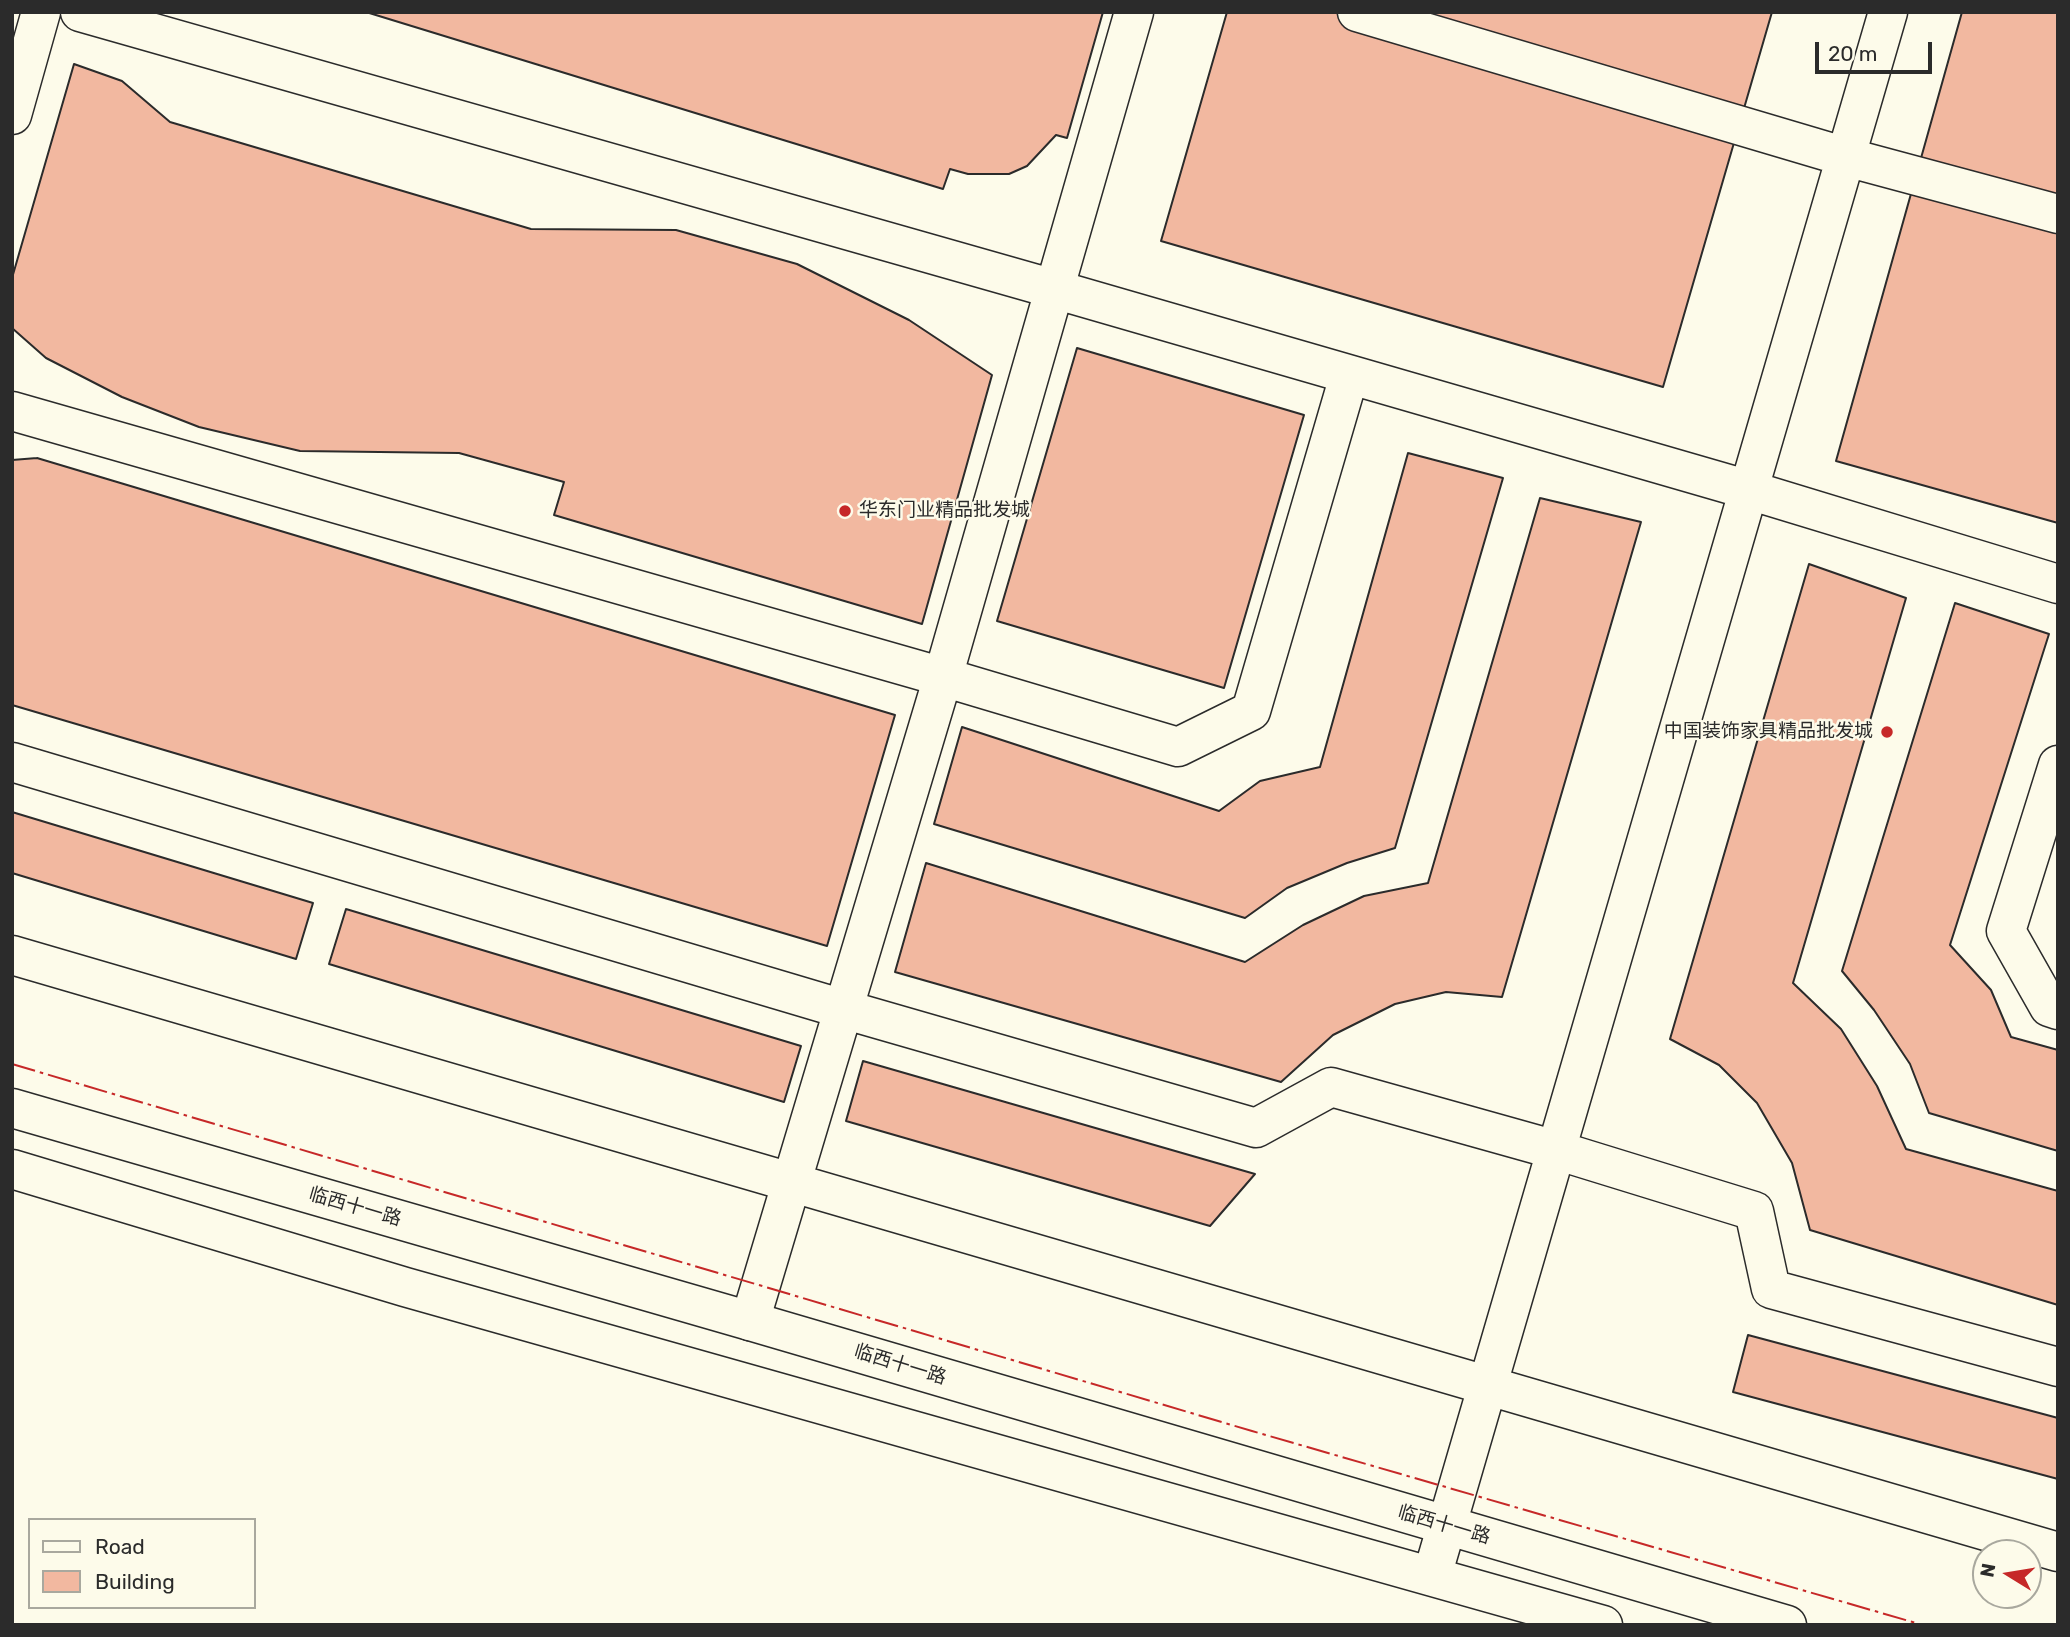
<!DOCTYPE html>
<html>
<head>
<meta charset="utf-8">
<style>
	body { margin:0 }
	#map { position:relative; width:2070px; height:1637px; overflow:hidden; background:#fdfbea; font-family:Rubik,sans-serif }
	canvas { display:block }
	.frame { position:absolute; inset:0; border:14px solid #2b2b2b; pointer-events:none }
	.legend { position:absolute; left:28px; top:1518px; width:228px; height:91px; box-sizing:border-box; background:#fdfbea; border:2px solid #a9a89e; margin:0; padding:9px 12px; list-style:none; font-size:21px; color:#2b2b2b }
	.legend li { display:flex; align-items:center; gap:14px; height:35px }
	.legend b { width:35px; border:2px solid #a9a89e }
	.north { position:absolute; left:1972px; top:1539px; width:70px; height:70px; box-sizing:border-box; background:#fdfbea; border:2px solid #a9a89e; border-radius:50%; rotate:281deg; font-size:19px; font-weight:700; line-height:28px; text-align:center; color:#2b2b2b }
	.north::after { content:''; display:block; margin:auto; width:24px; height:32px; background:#c62828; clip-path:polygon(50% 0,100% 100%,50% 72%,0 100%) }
	.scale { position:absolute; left:1815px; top:42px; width:117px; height:32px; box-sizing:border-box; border:4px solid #2b2b2b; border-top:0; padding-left:9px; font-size:21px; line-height:24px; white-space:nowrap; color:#2b2b2b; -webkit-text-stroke:5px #fdfbea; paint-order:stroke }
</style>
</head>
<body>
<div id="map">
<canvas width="2070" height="1637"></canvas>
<div class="frame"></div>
<ul class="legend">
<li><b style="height:9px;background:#fdfbea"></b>Road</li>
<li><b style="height:19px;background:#f2b8a0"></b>Building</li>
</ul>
<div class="north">N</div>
<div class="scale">20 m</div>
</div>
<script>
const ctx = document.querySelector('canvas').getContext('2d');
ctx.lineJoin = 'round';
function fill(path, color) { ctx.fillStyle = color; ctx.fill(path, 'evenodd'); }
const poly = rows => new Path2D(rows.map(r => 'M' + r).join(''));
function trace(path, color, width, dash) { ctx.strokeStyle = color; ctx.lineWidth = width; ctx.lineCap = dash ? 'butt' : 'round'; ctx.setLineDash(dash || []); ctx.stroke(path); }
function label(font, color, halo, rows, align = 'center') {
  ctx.font = font + ' Rubik,"Noto Sans SC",sans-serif'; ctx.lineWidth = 5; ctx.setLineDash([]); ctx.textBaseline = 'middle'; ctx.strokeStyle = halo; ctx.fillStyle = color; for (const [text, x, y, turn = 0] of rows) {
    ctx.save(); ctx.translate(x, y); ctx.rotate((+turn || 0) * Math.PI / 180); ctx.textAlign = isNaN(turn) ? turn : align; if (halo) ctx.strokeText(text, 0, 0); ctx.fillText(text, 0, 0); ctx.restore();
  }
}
const building = poly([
	[366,12,1103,12,1067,138,1056,135,1027,166,1009,174,968,174,950,169,943,189,366,12],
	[1227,12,1772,12,1663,387,1161,241,1227,12],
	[1962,12,2058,12,2058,523,1836,461,1962,12],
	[74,64,122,81,170,122,531,229,676,230,797,264,909,320,992,375,922,624,554,515,564,482,459,453,300,451,199,427,122,397,46,358,12,328,12,278,74,64],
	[1077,348,1304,415,1224,688,997,621,1077,348],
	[1408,453,1503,478,1395,848,1347,863,1287,888,1245,918,934,824,962,727,1219,811,1260,781,1320,767,1408,453],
	[37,458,895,715,827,946,12,705,12,460,37,458],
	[1540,498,1641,522,1502,997,1446,992,1395,1004,1333,1035,1281,1082,895,972,926,863,1245,962,1303,925,1364,896,1428,883,1540,498],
	[1809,564,1906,598,1793,983,1841,1029,1877,1086,1906,1149,2058,1191,2058,1305,1810,1230,1792,1163,1757,1103,1719,1065,1670,1039,1809,564],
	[1955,603,2049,634,1950,945,1991,990,2011,1037,2058,1050,2058,1151,1929,1113,1910,1064,1874,1010,1842,971,1955,603],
	[12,812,313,903,296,959,12,873,12,812],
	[346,909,801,1046,784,1102,329,964,346,909],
	[863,1061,1255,1174,1210,1226,846,1121,863,1061],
	[1748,1335,2058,1418,2058,1479,1733,1392,1748,1335]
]);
fill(building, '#f2b8a0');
trace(building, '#2b2b2b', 2);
const minor = poly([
	[80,12,1054,289,1749,490,2058,584],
	[1357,12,1846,157,2058,214],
	[12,115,41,12],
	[12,411,943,677,1178,747,1251,711,1349,376],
	[12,762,843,1009,1256,1128,1331,1087,1556,1150,1754,1211,1771,1289,2058,1367],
	[2058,765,2006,931,2049,1007,2058,1010],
	[12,955,2058,1552],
	[750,1321,943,677,1134,12],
	[1432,1576,1888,12]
]);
const major = poly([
	[12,1108,750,1321,1787,1625],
	[12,1169,405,1287,1603,1625]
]);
trace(minor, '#2b2b2b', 41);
trace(major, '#2b2b2b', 41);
trace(minor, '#fdfbea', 38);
trace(major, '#fdfbea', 38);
trace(poly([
	[12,1064,1252,1431,1923,1625]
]), '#c62828', 2, [24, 5, 3.5, 5]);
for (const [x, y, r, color] of [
	[845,511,7,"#c62828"],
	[1887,732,7,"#c62828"]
]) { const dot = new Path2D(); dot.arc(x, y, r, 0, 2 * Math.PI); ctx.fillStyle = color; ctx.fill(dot); trace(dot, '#fdfbea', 2.5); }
label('19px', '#2b2b2b', '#fdfbea', [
	["华东门业精品批发城",859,511],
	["中国装饰家具精品批发城",1873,732,"right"]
], 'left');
label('19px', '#2b2b2b', '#fdfbea', [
	["临西十一路",355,1207,16],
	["临西十一路",900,1365,17],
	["临西十一路",1444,1525,16]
]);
</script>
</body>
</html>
